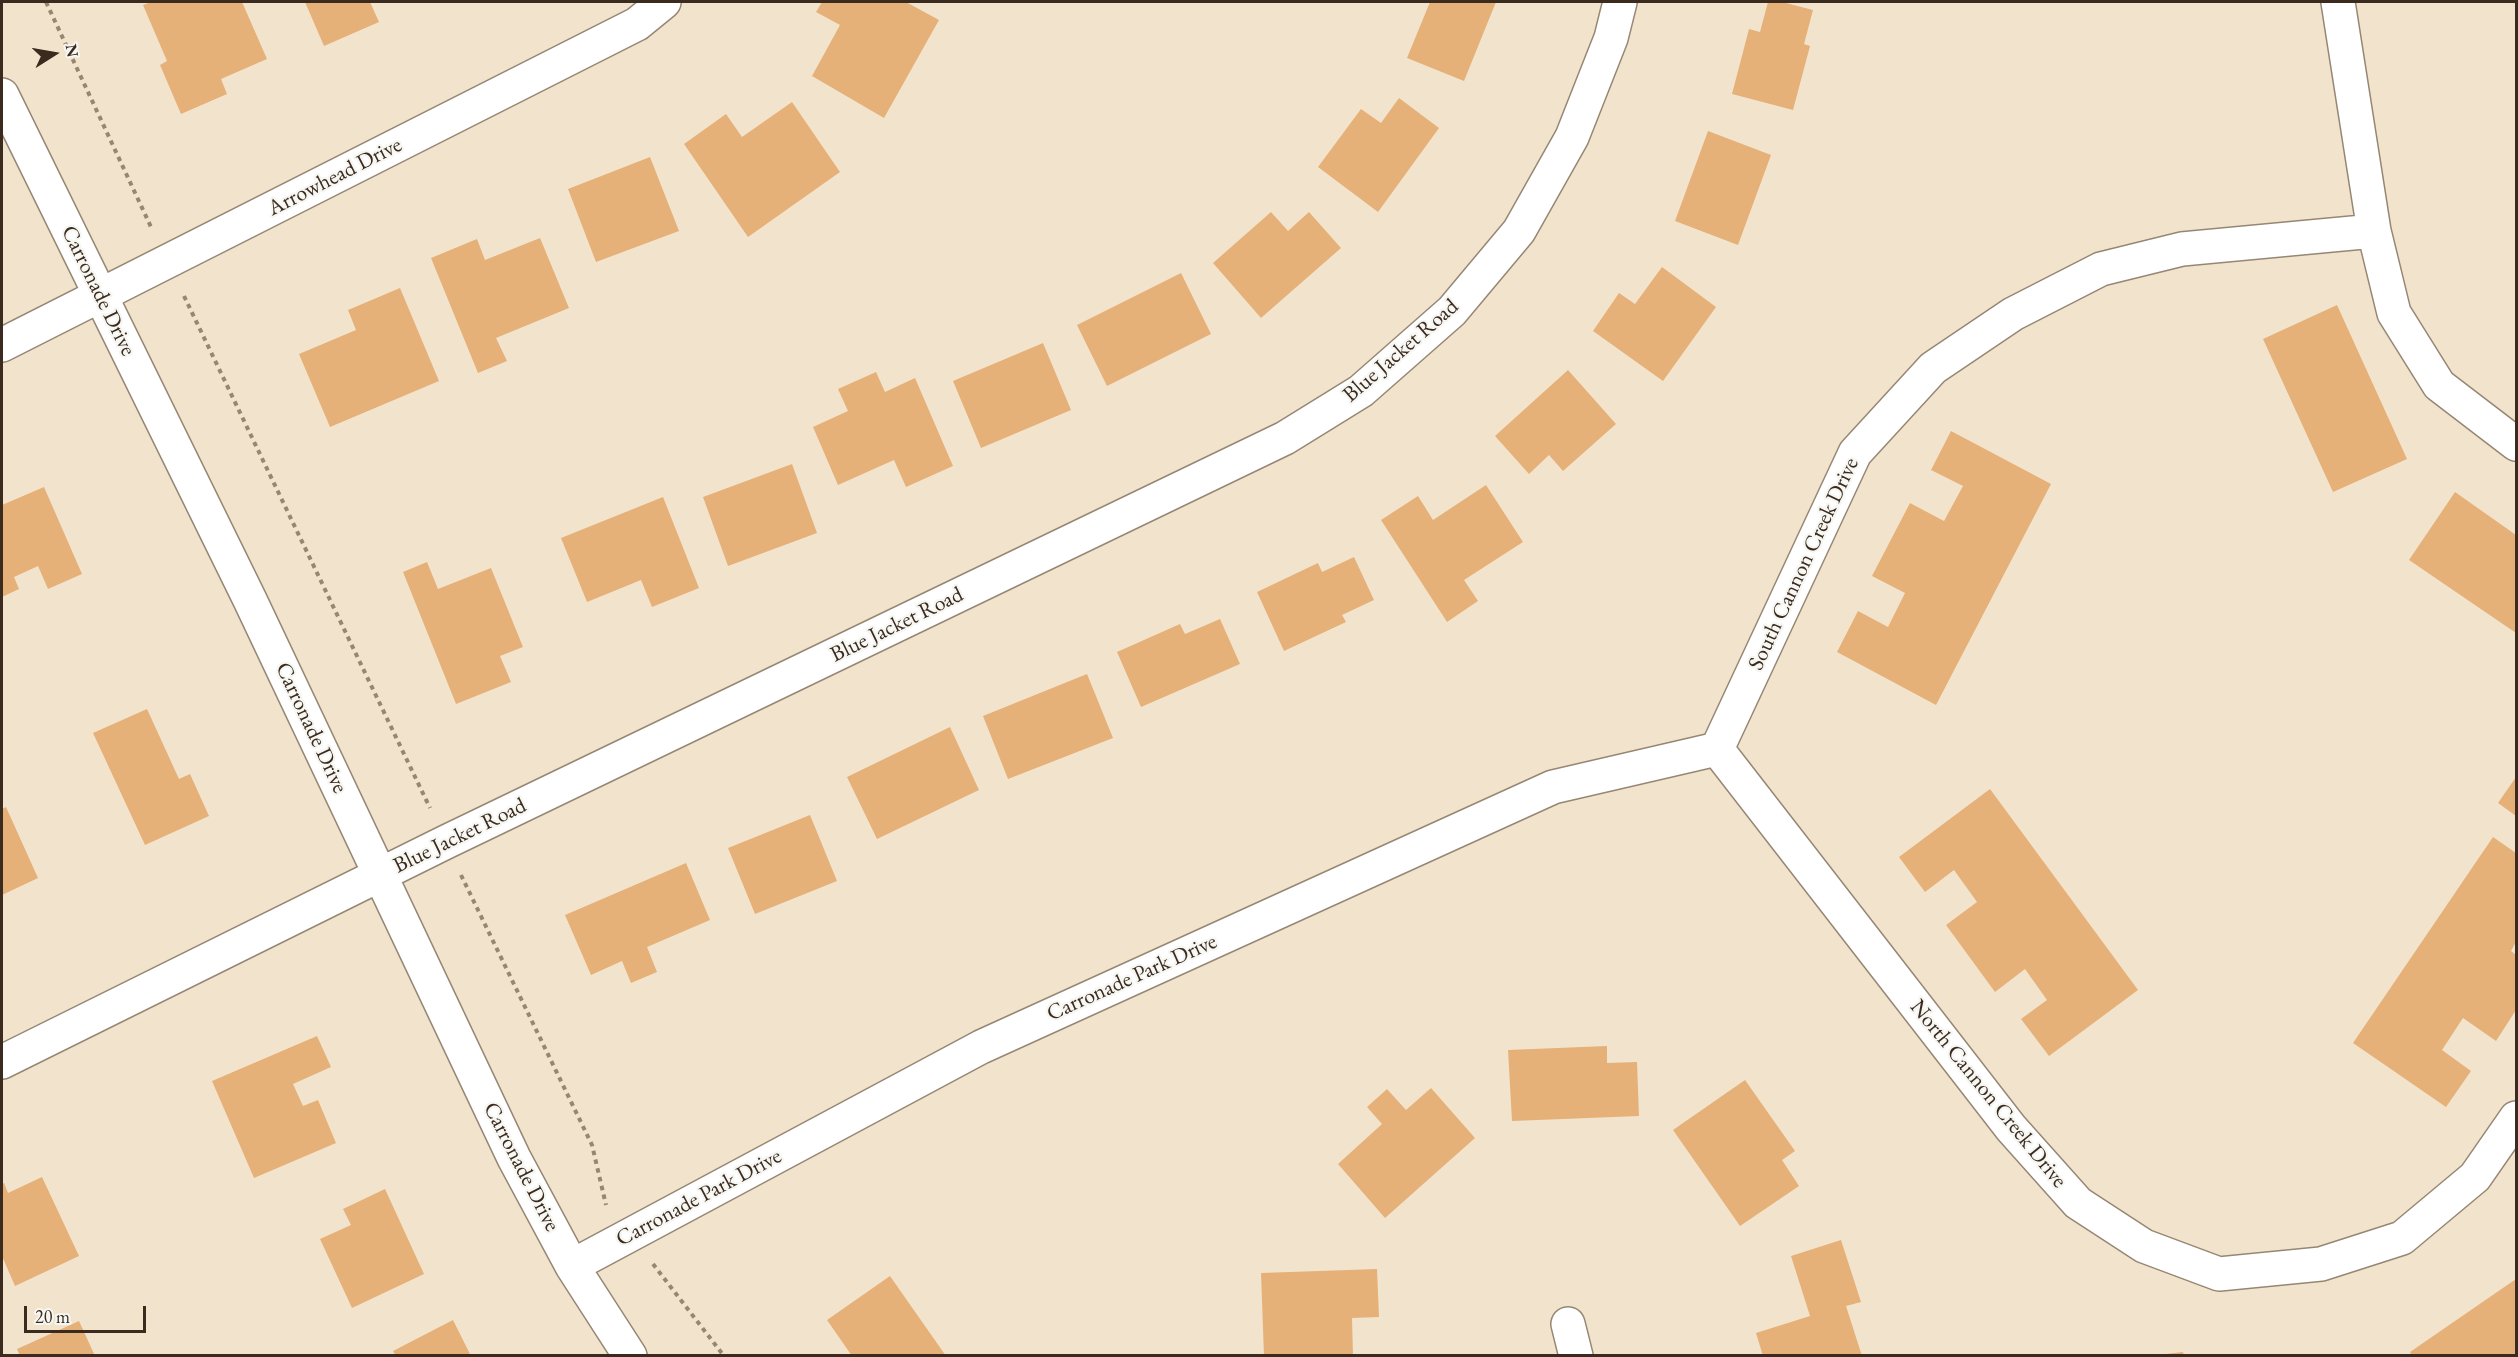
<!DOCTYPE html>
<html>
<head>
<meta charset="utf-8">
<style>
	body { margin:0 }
	#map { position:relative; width:2518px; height:1357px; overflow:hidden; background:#f2e4cc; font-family:"EB Garamond",serif }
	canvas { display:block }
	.frame { position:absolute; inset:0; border:3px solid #3b2a1e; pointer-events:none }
	.north { position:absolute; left:24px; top:24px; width:60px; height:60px; -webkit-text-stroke:4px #f6f6f2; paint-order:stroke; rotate:79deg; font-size:16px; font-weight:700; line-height:24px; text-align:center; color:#3b2a1e }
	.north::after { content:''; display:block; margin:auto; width:21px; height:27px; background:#3b2a1e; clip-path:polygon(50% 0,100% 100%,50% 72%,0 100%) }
	.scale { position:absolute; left:24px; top:1306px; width:122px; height:27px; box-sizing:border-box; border:3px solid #3b2a1e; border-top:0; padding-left:8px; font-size:18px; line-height:21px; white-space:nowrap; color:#3b2a1e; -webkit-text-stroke:4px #f6f6f2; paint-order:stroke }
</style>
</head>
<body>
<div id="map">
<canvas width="2518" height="1357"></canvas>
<div class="frame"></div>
<div class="north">N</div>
<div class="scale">20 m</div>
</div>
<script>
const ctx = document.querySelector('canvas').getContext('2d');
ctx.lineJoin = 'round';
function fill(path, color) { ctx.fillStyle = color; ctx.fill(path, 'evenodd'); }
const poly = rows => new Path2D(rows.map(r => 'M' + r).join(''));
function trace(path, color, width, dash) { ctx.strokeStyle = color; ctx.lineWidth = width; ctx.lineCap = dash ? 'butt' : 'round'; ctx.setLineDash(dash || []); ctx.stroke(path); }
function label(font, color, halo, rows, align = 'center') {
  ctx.font = font + ' "EB Garamond",serif'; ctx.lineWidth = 4.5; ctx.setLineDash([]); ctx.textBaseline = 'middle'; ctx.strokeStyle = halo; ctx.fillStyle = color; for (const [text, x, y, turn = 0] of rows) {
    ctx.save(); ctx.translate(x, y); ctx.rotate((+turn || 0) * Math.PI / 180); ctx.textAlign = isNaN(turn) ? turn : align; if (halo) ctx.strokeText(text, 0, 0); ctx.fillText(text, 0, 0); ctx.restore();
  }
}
fill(poly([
	[151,2,242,2,267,59,221,79,227,94,181,114,160,65,167,61,143,5],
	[305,2,370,2,379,22,324,46],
	[822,2,906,2,939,20,884,118,812,76,840,25,816,12],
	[1430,2,1496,2,1464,81,1407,58],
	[1768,2,1782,2,1813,10,1804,44,1810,46,1793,110,1732,94,1749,29,1760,32],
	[1399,98,1439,128,1378,212,1318,167,1361,109,1381,123],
	[792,102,840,172,748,237,684,144,726,114,742,137],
	[1708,131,1771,155,1738,245,1675,221],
	[650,157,679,231,596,262,568,189],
	[1271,212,1288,231,1309,212,1341,248,1261,318,1213,263],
	[540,238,569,308,496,338,507,361,478,373,431,258,477,239,485,260],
	[1662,267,1716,307,1663,381,1593,331,1619,293,1635,304],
	[1181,273,1211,334,1107,386,1077,325],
	[400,288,439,381,330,427,299,354,356,330,348,310],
	[2337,305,2407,459,2333,492,2263,339],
	[1043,343,1071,410,981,448,953,381],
	[1568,370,1616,424,1563,471,1549,455,1529,474,1495,436],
	[876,372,885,392,915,378,953,466,906,487,894,460,838,485,813,427,848,411,838,389],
	[1951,431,2051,484,1936,705,1837,652,1858,611,1888,627,1905,593,1872,576,1910,503,1944,521,1963,486,1931,470],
	[792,464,817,533,728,566,703,497],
	[1486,485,1523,542,1464,580,1478,601,1447,622,1381,520,1418,496,1433,520],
	[44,487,82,574,48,589,38,566,14,577,19,589,2,597,2,505],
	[2455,492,2516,535,2516,633,2409,560],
	[663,497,699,588,652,607,641,580,587,602,561,538],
	[1354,557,1374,600,1342,615,1346,622,1284,651,1257,592,1318,563,1322,572],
	[427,562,438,589,491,568,523,647,500,656,511,682,456,704,403,572],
	[1220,619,1240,664,1141,707,1117,652,1180,624,1185,634],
	[1087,674,1113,738,1008,779,983,716],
	[147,709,179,779,190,774,209,816,145,845,93,733],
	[950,727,979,790,877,839,847,777],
	[2516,777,2516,816,2498,803],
	[1990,789,2138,990,2049,1056,2021,1019,2047,1000,2025,969,1995,992,1946,925,1977,902,1954,870,1925,892,1899,857],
	[6,807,38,878,2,895,2,809],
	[810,815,837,881,755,914,728,848],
	[2493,837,2516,853,2516,942,2511,951,2516,955,2516,1010,2496,1041,2463,1018,2442,1050,2471,1071,2446,1107,2353,1043],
	[686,863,710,920,647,947,657,972,631,983,622,961,591,975,565,915],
	[317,1036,331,1067,293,1084,303,1106,318,1100,336,1143,254,1178,212,1081],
	[1607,1046,1607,1063,1637,1062,1639,1116,1512,1121,1508,1050],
	[1745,1080,1795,1151,1782,1160,1799,1186,1740,1226,1673,1130],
	[1431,1088,1475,1138,1385,1218,1338,1164,1382,1124,1367,1107,1387,1089,1406,1110],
	[42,1177,79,1256,15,1286,2,1256,2,1184,4,1183,8,1193],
	[385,1189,424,1274,352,1308,320,1239,351,1225,343,1209],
	[1841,1240,1861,1302,1846,1306,1862,1356,1763,1356,1756,1333,1810,1316,1791,1256],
	[1377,1269,1379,1317,1352,1318,1353,1356,1264,1356,1261,1273],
	[890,1276,946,1356,852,1356,827,1320],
	[2516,1279,2516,1356,2412,1356,2410,1352],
	[453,1320,471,1356,396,1356,393,1351],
	[79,1321,95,1356,20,1356,17,1349],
	[2183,1352,2184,1356,2166,1356,2166,1354]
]), '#e6b079');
const minor = poly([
	[2338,2,2374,231,2394,313,2439,385,2516,444],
	[2,95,250,600,514,1158,572,1266,630,1356],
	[2,345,637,24,664,2],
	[1717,749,2011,1128,2078,1203,2144,1246,2219,1274,2321,1264,2402,1238,2475,1177,2516,1118],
	[1717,749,1855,453,1933,368,2013,314,2101,269,2182,249,2374,231],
	[2,1062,446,842,1285,438,1361,391,1452,311,1519,231,1572,137,1611,38,1620,2],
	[572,1266,981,1047,1553,787,1717,749],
	[1568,1324,1576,1356]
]);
trace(minor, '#968775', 36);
trace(poly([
	[46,2,151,227],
	[184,296,430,808],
	[461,875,592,1145,606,1205],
	[653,1264,724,1356]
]), '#968775', 4, [4.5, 4.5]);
trace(minor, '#fff', 33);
label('22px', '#3b2a1e', '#f6f6f2', [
	["Arrowhead Drive",335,177,-27],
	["Carronade Drive",98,291,64],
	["Blue Jacket Road",1401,351,-41],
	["South Cannon Creek Drive",1804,564,-65],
	["Blue Jacket Road",897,625,-26],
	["Carronade Drive",311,728,65],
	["Blue Jacket Road",460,836,-26],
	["Carronade Park Drive",1132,978,-24],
	["North Cannon Creek Drive",1988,1094,51],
	["Carronade Drive",521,1167,63],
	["Carronade Park Drive",699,1198,-28]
]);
</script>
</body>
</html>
